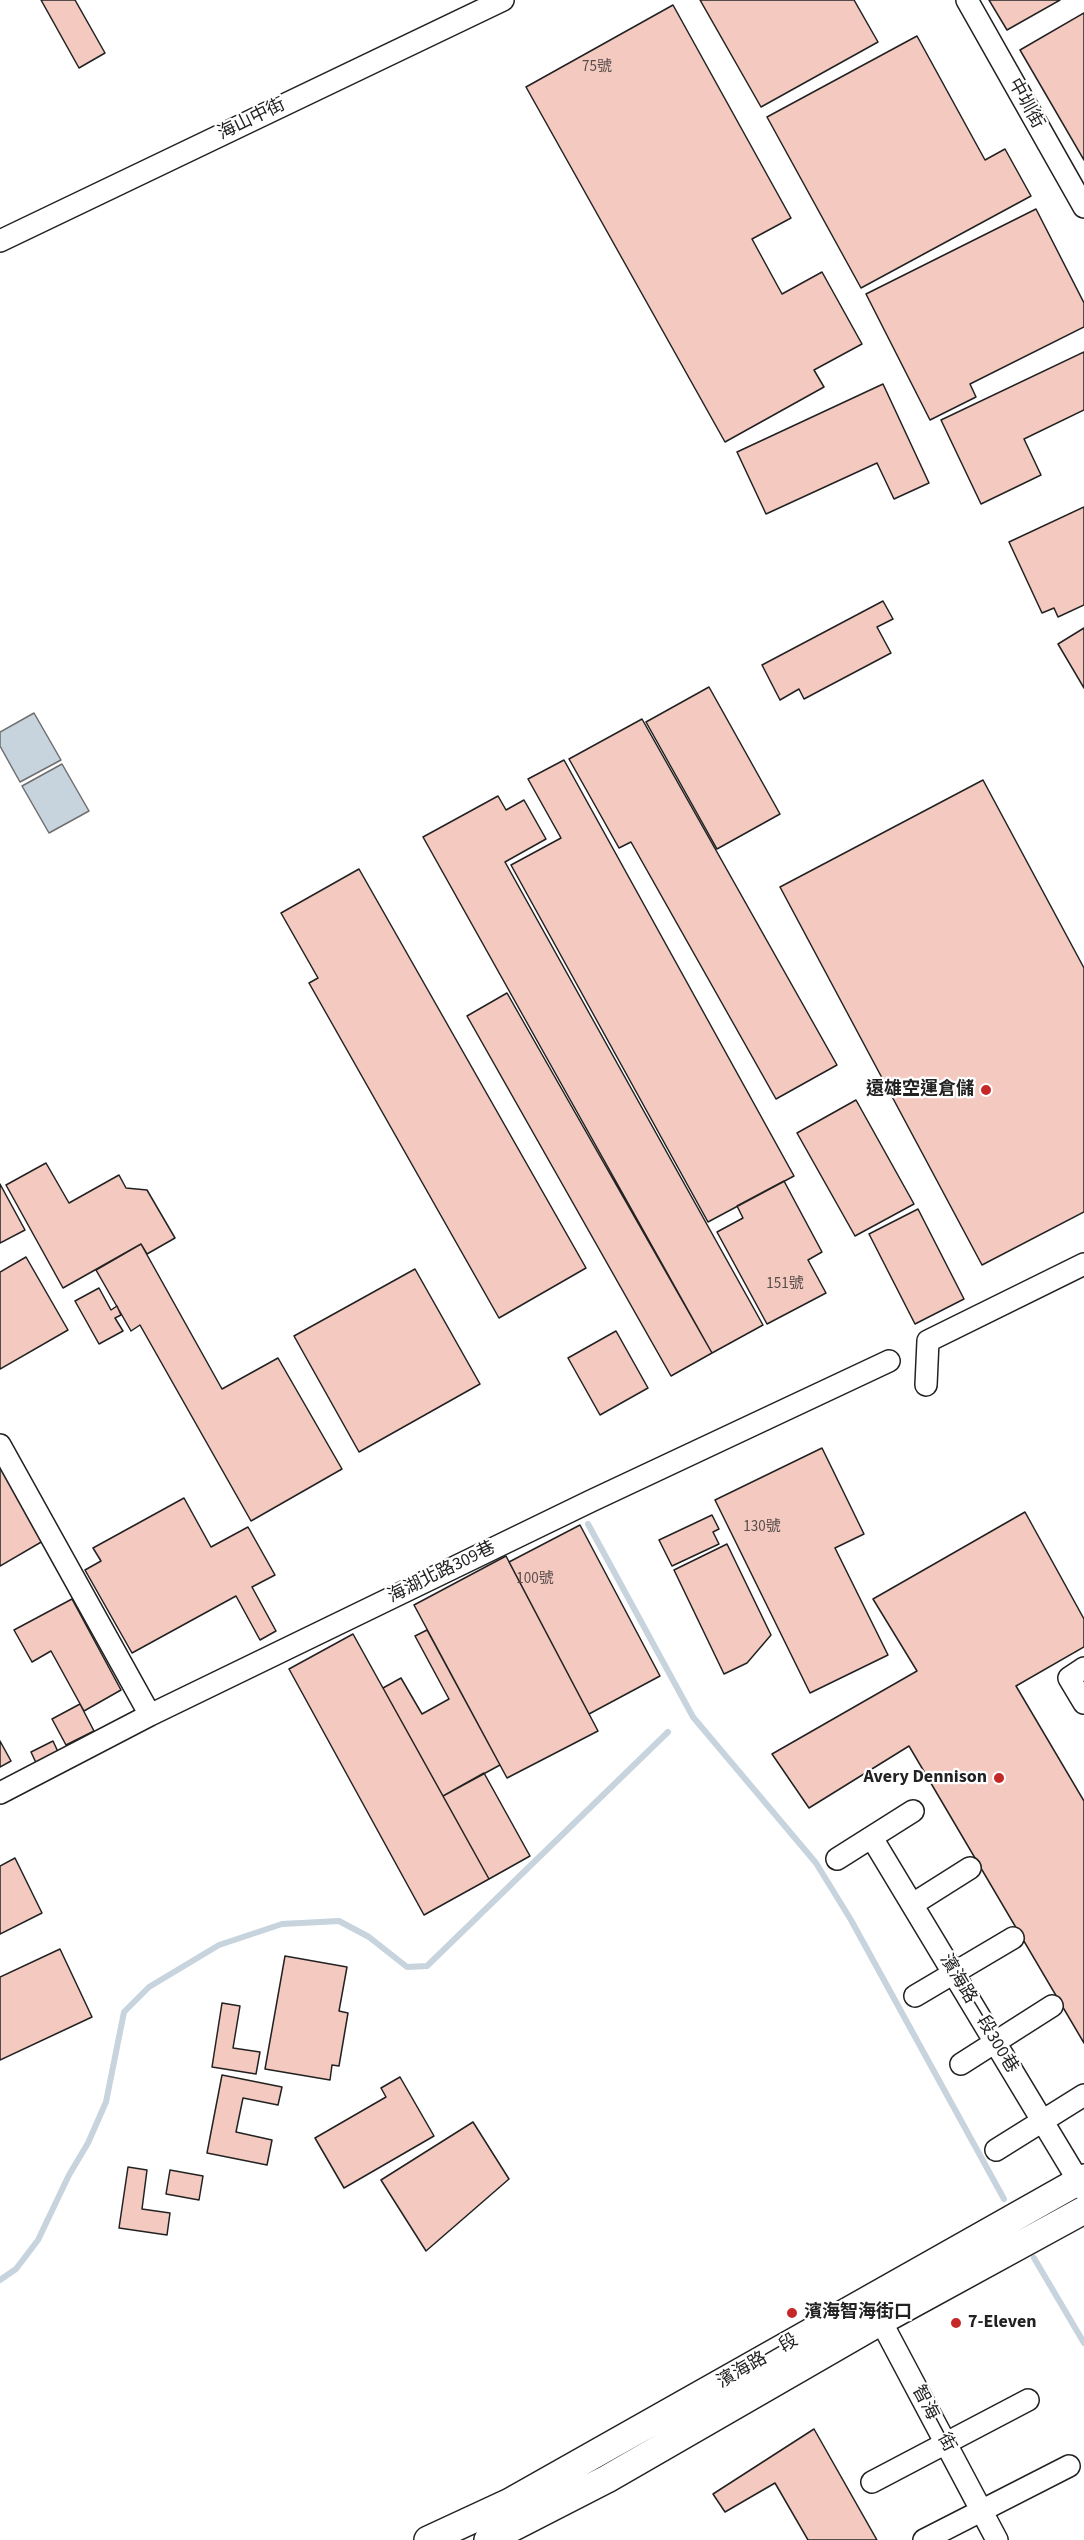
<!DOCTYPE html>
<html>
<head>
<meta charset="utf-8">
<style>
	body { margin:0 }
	canvas { display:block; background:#fff }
</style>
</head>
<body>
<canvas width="1084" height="2540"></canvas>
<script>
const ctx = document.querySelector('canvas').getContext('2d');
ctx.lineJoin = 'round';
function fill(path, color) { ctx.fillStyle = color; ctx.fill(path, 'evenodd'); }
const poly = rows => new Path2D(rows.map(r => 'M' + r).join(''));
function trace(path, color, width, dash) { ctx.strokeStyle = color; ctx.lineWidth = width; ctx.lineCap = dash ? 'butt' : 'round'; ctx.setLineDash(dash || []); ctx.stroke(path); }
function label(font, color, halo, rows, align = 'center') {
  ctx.font = font + ' "Source Sans 3","Noto Sans TC",sans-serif'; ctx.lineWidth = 4.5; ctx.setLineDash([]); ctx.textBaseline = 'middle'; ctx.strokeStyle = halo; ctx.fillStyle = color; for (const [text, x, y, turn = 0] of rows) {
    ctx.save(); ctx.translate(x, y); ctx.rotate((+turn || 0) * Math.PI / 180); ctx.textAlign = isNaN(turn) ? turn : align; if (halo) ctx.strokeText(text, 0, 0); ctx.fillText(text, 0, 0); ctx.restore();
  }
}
const water = poly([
	[34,713,61,760,20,782,0,746,0,732,34,713],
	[62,764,89,811,49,833,22,786,62,764]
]);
fill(water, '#c7d3dd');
trace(water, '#6f6f6f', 1.5);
trace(poly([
	[588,1524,693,1717,816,1863,851,1920,1004,2199],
	[1034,2258,1084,2343],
	[0,2280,16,2269,38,2240,69,2175,88,2143,106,2102,124,2012,149,1987,219,1945,282,1924,339,1921,369,1937,407,1967,427,1966,668,1732]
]), '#c7d3dd', 6);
const building = poly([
	[41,0,75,0,105,53,79,68,41,0],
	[700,0,854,0,878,42,761,107,700,0],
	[989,0,1060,0,1007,30,989,0],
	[673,5,791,218,752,239,782,294,822,272,862,344,814,370,824,387,725,442,526,87,673,5],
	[1084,13,1084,160,1020,50,1084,13],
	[917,36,985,160,1005,149,1031,196,861,288,767,117,917,36],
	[1036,209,1084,303,1084,327,970,384,976,397,930,420,866,294,1036,209],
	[1084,352,1084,410,1024,439,1041,475,981,504,941,420,1084,352],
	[883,384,929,483,894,499,877,463,766,514,737,452,883,384],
	[1084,507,1084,605,1058,617,1054,608,1042,613,1009,542,1084,507],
	[883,601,893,619,877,627,891,653,804,699,799,689,780,700,762,665,883,601],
	[1084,628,1084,688,1058,644,1084,628],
	[709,687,780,814,717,849,646,722,709,687],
	[642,719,837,1065,776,1099,631,842,619,848,569,759,642,719],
	[564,760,794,1176,708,1222,511,865,561,838,528,779,564,760],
	[983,780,1084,968,1084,1212,982,1265,780,887,983,780],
	[498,796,506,810,524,800,546,839,505,862,763,1325,712,1353,423,837,498,796],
	[359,869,586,1268,499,1318,309,983,318,978,281,913,359,869],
	[507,993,712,1353,671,1376,467,1016,507,993],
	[856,1100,914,1204,855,1236,797,1133,856,1100],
	[46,1163,69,1203,119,1175,126,1188,147,1190,175,1238,147,1254,141,1244,63,1288,6,1185,46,1163],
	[784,1181,822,1252,808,1260,826,1293,767,1324,717,1232,743,1218,737,1206,784,1181],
	[0,1184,25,1230,0,1243,0,1184],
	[918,1209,964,1299,915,1324,869,1234,918,1209],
	[141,1244,222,1389,278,1358,342,1469,251,1521,140,1325,131,1331,96,1270,141,1244],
	[26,1257,68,1330,0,1369,0,1272,26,1257],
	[415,1269,480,1384,359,1452,294,1336,415,1269],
	[99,1288,111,1310,117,1306,121,1315,115,1318,123,1331,99,1344,75,1301,99,1288],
	[616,1331,648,1388,600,1415,568,1358,616,1331],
	[822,1448,864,1534,835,1548,888,1655,810,1693,715,1500,822,1448],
	[0,1465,43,1541,0,1566,0,1465],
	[184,1498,211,1547,248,1527,275,1575,252,1587,276,1631,260,1640,236,1596,132,1653,85,1570,101,1561,93,1548,184,1498],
	[1025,1512,1084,1619,1084,1647,1016,1686,1084,1801,1084,2043,909,1746,809,1808,772,1754,917,1671,873,1599,1025,1512],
	[712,1515,719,1529,713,1532,719,1544,672,1566,659,1540,712,1515],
	[580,1525,660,1676,589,1714,509,1562,580,1525],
	[727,1544,771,1635,747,1663,724,1674,674,1570,727,1544],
	[506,1556,598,1731,507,1778,414,1605,506,1556],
	[72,1599,121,1690,84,1711,51,1651,32,1662,14,1630,72,1599],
	[427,1630,500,1765,443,1796,383,1688,401,1678,422,1714,449,1699,415,1636,427,1630],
	[353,1634,489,1879,424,1915,289,1669,353,1634],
	[80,1704,94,1731,66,1745,52,1719,80,1704],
	[0,1741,11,1761,0,1767,0,1741],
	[53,1741,59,1754,37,1765,31,1752,53,1741],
	[484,1773,530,1856,489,1879,443,1796,484,1773],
	[15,1858,42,1913,0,1934,0,1866,15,1858],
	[60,1949,92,2017,0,2060,0,1977,60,1949],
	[285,1956,347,1967,339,2011,348,2013,339,2066,332,2065,330,2080,265,2069,285,1956],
	[222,2003,240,2006,233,2048,260,2052,256,2074,212,2067,222,2003],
	[222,2075,282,2087,278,2105,243,2098,236,2132,272,2140,267,2165,207,2153,222,2075],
	[400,2077,434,2136,344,2188,315,2138,386,2097,381,2088,400,2077],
	[473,2122,509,2179,426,2251,381,2180,473,2122],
	[128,2167,147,2170,142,2209,170,2213,167,2235,119,2228,128,2167],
	[170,2170,203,2176,199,2200,166,2194,170,2170],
	[814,2429,877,2540,808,2540,775,2483,725,2512,713,2494,814,2429]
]);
fill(building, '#f3c9c0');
trace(building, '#222', 1.5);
const minor = poly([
	[967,0,1084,207],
	[0,241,503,0],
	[926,1385,928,1341,1084,1264],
	[0,1445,150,1715],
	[1084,1668,1069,1678,1084,1703],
	[0,1793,150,1715,591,1501,889,1361],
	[872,1838,1084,2190],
	[837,1859,913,1811],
	[913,1904,970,1868],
	[915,1996,1013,1938],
	[961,2064,1052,2006],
	[996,2150,1084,2095],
	[875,2310,997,2540],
	[872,2482,1028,2400],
	[924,2540,1069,2466]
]);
const major = poly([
	[428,2540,510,2502,1084,2178],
	[488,2540,607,2479,881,2321,1084,2210]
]);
trace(minor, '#222', 24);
trace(major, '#222', 30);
trace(minor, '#fff', 21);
trace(major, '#fff', 27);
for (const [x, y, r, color] of [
	[986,1090,6,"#c62828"],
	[999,1778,6,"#c62828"],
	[792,2313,6,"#c62828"],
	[956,2323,6,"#c62828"]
]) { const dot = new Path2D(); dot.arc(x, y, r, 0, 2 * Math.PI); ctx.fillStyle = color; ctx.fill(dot); trace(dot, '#fff', 2); }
label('15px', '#564c4a', null, [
	["75號",597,68],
	["151號",785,1285],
	["130號",762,1528],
	["100號",535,1580]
]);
label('18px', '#222', '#fff', [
	["中圳街",1025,104,61],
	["海山中街",252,120,-26],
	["海湖北路309巷",442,1573,-26],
	["濱海路一段300巷",978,2014,59],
	["濱海路一段",758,2362,-30],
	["智海一街",933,2419,62]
]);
label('bold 18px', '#222', '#fff', [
	["遠雄空運倉儲",974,1090],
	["Avery Dennison",987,1778],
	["濱海智海街口",804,2313,"left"],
	["7-Eleven",968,2323,"left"]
], 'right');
</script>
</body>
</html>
